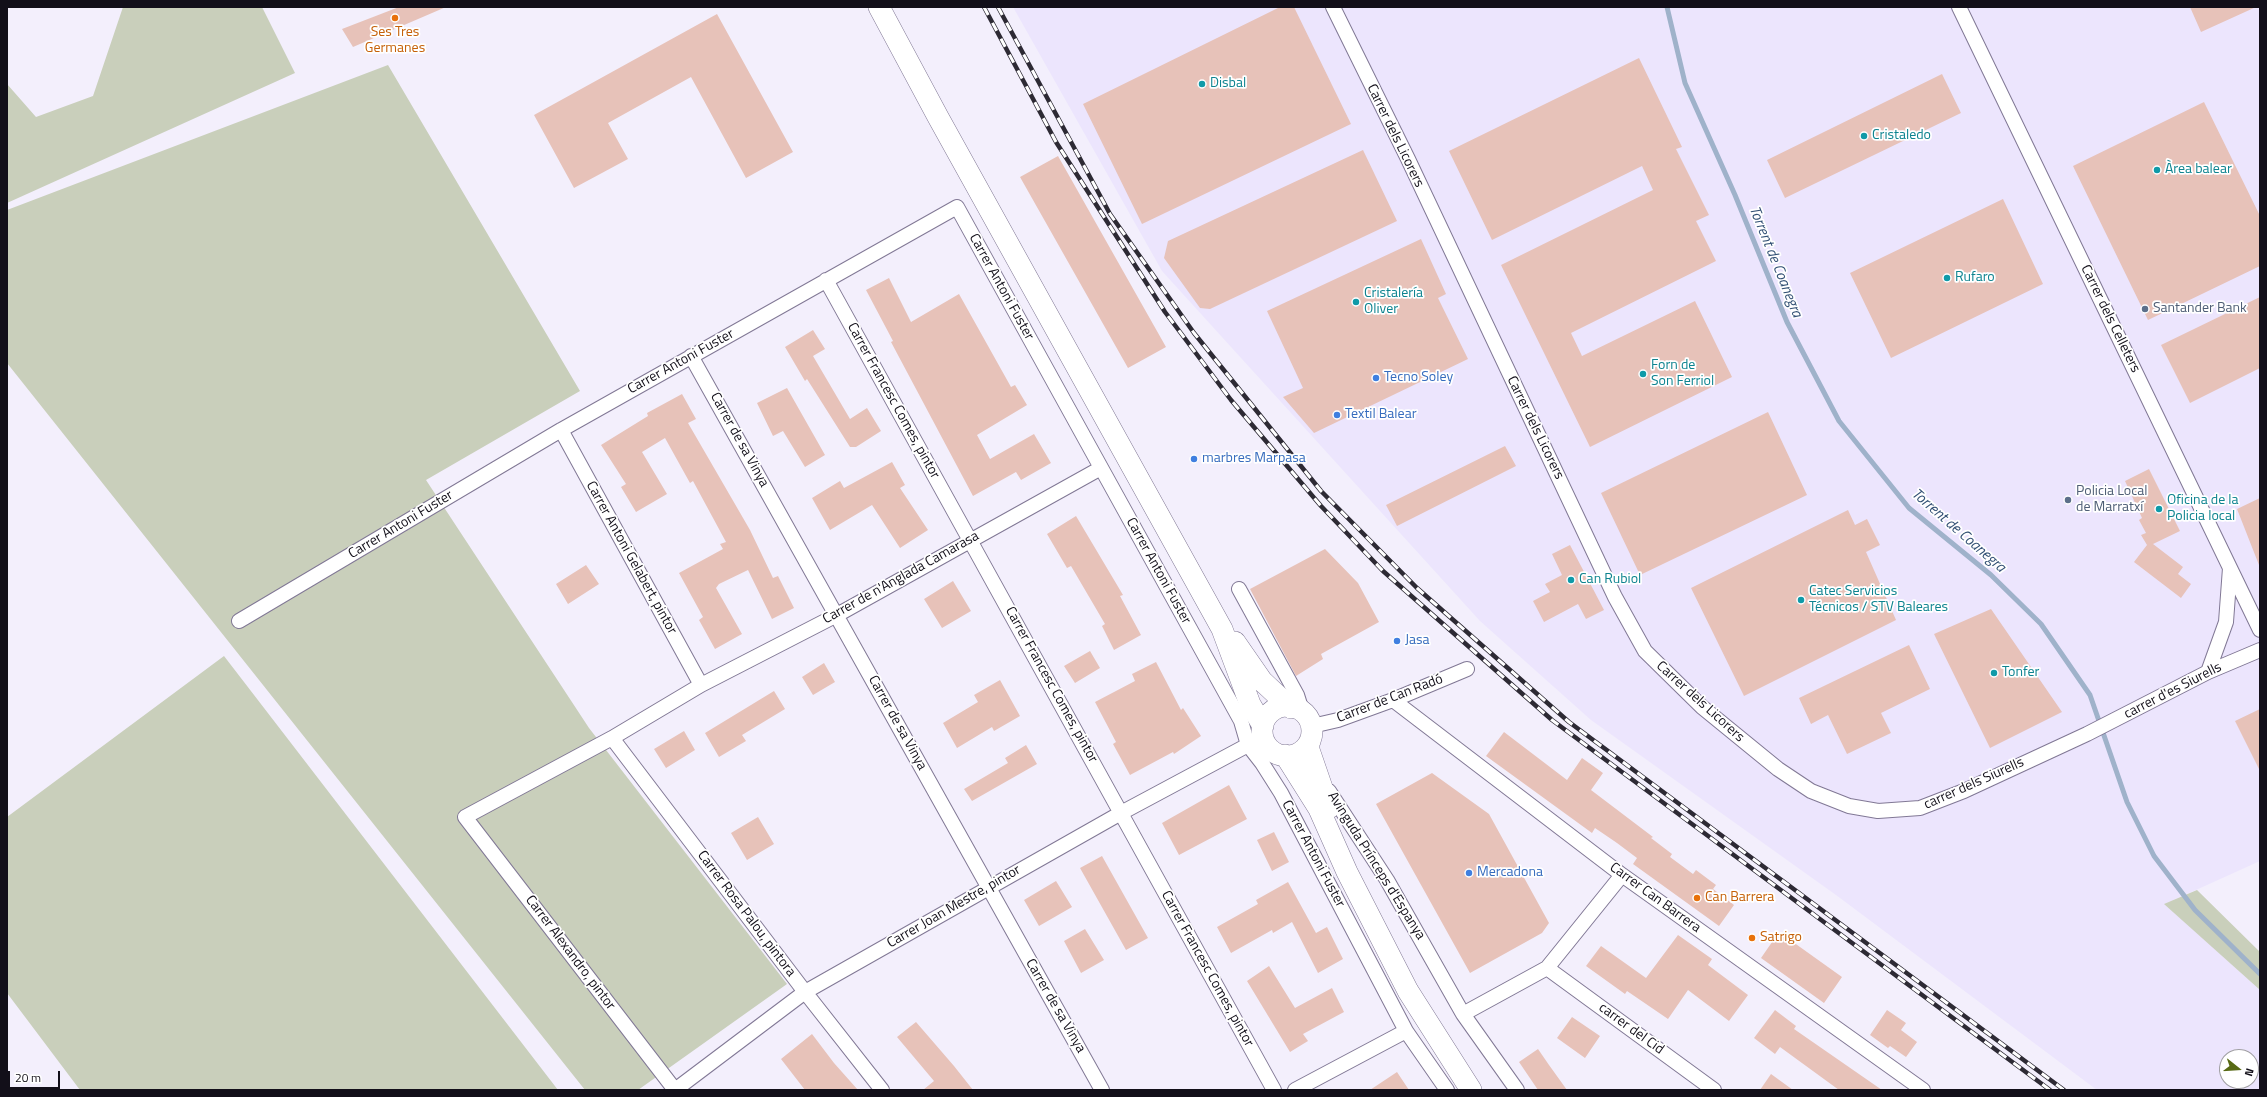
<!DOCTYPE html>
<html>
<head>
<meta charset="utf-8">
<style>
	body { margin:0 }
	#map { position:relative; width:2267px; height:1097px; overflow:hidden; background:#f3effc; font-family:"Titillium Web",sans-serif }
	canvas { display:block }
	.frame { position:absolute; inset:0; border:8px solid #120f19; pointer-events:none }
	.north { position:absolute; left:2219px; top:1049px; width:40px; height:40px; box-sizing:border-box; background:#fff; border:1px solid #a09fa3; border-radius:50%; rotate:107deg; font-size:11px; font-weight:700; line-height:16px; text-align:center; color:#120f19 }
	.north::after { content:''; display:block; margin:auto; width:14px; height:18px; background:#586a15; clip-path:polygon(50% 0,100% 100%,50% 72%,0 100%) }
	.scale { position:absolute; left:8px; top:1071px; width:52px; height:18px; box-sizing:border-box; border:2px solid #120f19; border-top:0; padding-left:5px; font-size:12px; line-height:14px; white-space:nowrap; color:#120f19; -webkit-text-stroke:3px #fff; paint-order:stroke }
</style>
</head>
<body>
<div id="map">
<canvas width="2267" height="1097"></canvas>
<div class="frame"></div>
<div class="north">N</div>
<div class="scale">20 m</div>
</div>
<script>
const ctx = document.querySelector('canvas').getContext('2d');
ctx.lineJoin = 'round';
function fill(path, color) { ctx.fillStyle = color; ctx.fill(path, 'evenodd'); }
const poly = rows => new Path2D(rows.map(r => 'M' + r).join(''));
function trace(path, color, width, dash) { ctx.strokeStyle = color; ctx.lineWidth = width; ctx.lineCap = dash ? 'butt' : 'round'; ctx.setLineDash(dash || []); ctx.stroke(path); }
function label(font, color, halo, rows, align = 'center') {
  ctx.font = font + ' "Titillium Web",sans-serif'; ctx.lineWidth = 3.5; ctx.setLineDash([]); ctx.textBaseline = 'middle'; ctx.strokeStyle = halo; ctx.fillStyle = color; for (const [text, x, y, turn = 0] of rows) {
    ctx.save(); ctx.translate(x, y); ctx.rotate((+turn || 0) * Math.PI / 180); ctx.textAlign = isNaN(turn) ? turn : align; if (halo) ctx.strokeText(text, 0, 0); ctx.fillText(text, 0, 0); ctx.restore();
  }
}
fill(poly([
	[1013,7,2260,7,2260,861,2165,904,2260,990,2260,1090,2097,1090,1836,895,1591,720,1480,621,1162,271],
	[2227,1057,2251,1057,2251,1081,2227,1081]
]), '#ece5fd');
fill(poly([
	[123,7,262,7,295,73,7,203,7,84,36,117,93,96],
	[388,65,580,391,426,480,589,728,787,984,638,1090,585,1090,7,363,7,210],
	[224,656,558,1090,80,1090,7,993,7,817],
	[2197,890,2260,952,2260,990,2164,904]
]), '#c9cfbb');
trace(poly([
	[1667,7,1685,83,1735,195,1787,322,1839,421,1909,508,1991,575,2041,624,2090,695,2127,802,2154,856,2195,910,2260,974]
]), '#9fb2ca', 5);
fill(poly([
	[399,7,446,7,353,47,342,29],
	[1280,7,1294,7,1351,124,1142,224,1083,104],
	[2190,7,2256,7,2201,32],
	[717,14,793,152,746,178,691,77,608,123,628,159,574,188,534,115],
	[1639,58,1682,147,1676,149,1709,215,1696,221,1716,261,1571,333,1582,356,1695,301,1732,377,1590,447,1501,265,1653,190,1642,166,1492,240,1449,151],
	[1942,74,1961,113,1785,198,1767,160],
	[2204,102,2260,216,2260,266,2148,320,2073,166],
	[1363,150,1397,221,1210,309,1200,308,1164,258,1168,241],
	[1058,156,1166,347,1128,368,1020,177],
	[2003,199,2043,284,1891,358,1850,273],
	[1421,239,1446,294,1438,298,1468,359,1314,433,1283,397,1303,388,1267,311],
	[889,278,911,322,959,294,1011,387,1015,385,1027,405,977,435,990,459,1034,434,1051,463,1021,480,1016,472,973,496,891,342,893,341,866,290],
	[2260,297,2260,368,2190,403,2161,345],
	[813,330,825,349,813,356,850,419,867,408,881,431,856,447,850,447,807,379,805,381,785,347],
	[787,388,825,455,805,467,783,431,773,436,757,403],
	[682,394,696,419,688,423,750,530,773,578,778,576,794,608,772,619,748,570,719,584,716,588,742,634,715,649,699,620,703,617,679,573,723,549,720,544,726,542,693,481,690,483,665,438,642,452,667,494,636,512,621,487,626,484,601,445,648,416,647,413],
	[1768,412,1807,495,1640,575,1601,493],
	[1505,446,1516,466,1397,526,1386,505],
	[892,462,905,485,900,488,928,530,900,548,872,505,830,530,812,498,840,481,844,488],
	[2149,469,2180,531,2153,544,2183,567,2178,574,2191,584,2181,598,2134,562,2147,545,2141,535,2146,533,2139,520,2142,518,2125,481],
	[2260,498,2260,565,2259,565,2237,509],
	[1848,510,1855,525,1867,519,1880,545,1866,552,1896,620,1744,696,1691,588],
	[1076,516,1123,595,1120,596,1141,635,1114,650,1102,626,1105,624,1071,566,1067,568,1047,534],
	[1570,545,1604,610,1586,619,1578,604,1544,622,1533,601,1550,592,1545,584,1562,575,1552,554],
	[1325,549,1358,583,1379,622,1321,654,1323,659,1296,676,1250,589],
	[586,565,599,584,568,604,556,584],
	[953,581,971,611,942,628,924,599],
	[1991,609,2062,712,1990,748,1934,634],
	[1909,645,1930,689,1881,713,1891,733,1847,754,1828,715,1811,724,1799,698],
	[1090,651,1100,668,1075,683,1064,666],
	[1156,662,1181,710,1183,708,1201,736,1174,754,1173,752,1130,775,1113,744,1116,742,1095,702,1135,681,1132,674],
	[824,663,835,682,813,695,802,677],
	[1000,680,1020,716,994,731,992,727,957,748,943,723,978,702,974,695],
	[774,691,785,709,742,735,746,741,719,757,705,733],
	[2260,709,2260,771,2235,721],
	[684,731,695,750,666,768,654,749],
	[1504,732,1567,780,1582,758,1603,773,1591,790,1653,837,1651,838,1672,854,1670,857,1693,874,1696,870,1716,885,1713,889,1734,905,1719,926,1633,864,1637,858,1617,843,1595,828,1592,833,1486,756],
	[1026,745,1037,764,972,801,964,789,1008,763,1005,758],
	[1432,773,1489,814,1549,923,1542,933,1470,973,1376,804],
	[1229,785,1247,819,1179,855,1162,823],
	[758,817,774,844,747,860,731,833],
	[1274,832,1289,862,1272,871,1257,840],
	[1102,856,1148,938,1126,950,1080,868],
	[1056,881,1072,907,1039,926,1024,900],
	[1288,882,1316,933,1327,927,1343,959,1318,973,1292,922,1273,933,1272,930,1231,953,1217,927,1258,904,1256,900],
	[1085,929,1104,960,1081,973,1064,941],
	[1779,932,1842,977,1824,1003,1761,958],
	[1678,935,1712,959,1708,965,1748,995,1729,1021,1688,990,1668,1019,1627,991,1625,994,1586,966,1601,946,1646,978],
	[1269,966,1295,1008,1332,988,1344,1012,1303,1034,1308,1041,1290,1052,1247,981],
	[1775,1010,1796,1026,1794,1029,1882,1090,1839,1090,1780,1047,1775,1054,1754,1038],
	[1887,1010,1906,1023,1901,1030,1917,1042,1906,1057,1890,1046,1888,1048,1870,1035],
	[1572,1017,1600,1036,1585,1058,1557,1038],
	[916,1022,954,1066,973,1090,923,1090,934,1081,897,1037],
	[812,1034,834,1063,858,1090,805,1090,781,1059],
	[1538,1049,1549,1065,1567,1090,1538,1090,1519,1062],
	[1397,1072,1409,1090,1370,1090],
	[1771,1074,1793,1090,1760,1090]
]), '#e7c2b9');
const minor = poly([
	[1333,7,1408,159,1615,597,1645,651,1702,707,1778,769,1811,791,1849,806,1878,811,1920,808,1964,791,2087,734,2208,672,2260,650],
	[1959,7,2260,630],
	[826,280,1274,1090],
	[691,356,1102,1090],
	[561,430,701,685],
	[1239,589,1297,695,1302,711],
	[239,621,561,430,957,207,1241,721,1248,745,1262,763,1281,793,1406,1031,1447,1090],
	[2208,672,2226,622,2230,568],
	[1393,700,1622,875,1923,1090],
	[1312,726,1338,720,1393,700,1467,669],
	[612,738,805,992,882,1090],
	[1329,791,1387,880,1463,1014,1517,1090],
	[1547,968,1714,1090],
	[1463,1014,1547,968,1622,875],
	[675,1090,465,817,612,738,701,685,837,615,1101,468],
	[675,1090,805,992,1121,813,1248,745],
	[1295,1090,1406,1031]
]);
const primary = poly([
	[879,7,938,117,1222,629,1250,704,1263,726],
	[1235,642,1262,681,1291,708],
	'1262 731a25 25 0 1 1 50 0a25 25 0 1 1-50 0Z',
	[1308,747,1329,808],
	[1285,755,1319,809,1347,872,1408,991,1471,1090]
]);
trace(minor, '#817895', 16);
trace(primary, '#817895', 22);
trace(minor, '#fff', 14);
trace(primary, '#fff', 21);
const rail = poly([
	[984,7,1056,142,1165,312,1231,400,1321,506,1383,571,1552,720,2050,1090],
	[998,7,1110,214,1194,333,1321,491,1417,588,1569,722,2064,1090]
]);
trace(rail, '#2d2a34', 4.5);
trace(rail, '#fff', 3, [9]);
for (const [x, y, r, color] of [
	[395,18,4,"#e8710a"],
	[1202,84,4,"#0f9aa8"],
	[1864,136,4,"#0f9aa8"],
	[2157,170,4,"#0f9aa8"],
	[1947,278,4,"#0f9aa8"],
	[1356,302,4,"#0f9aa8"],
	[2145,309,4,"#5c6f8a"],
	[1643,374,4,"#0f9aa8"],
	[1376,378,4,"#3f7fe0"],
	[1337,415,4,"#3f7fe0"],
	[1194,459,4,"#3f7fe0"],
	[2068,500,4,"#5c6f8a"],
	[2159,509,4,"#0f9aa8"],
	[1571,580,4,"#0f9aa8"],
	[1801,600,4,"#0f9aa8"],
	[1397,641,4,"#3f7fe0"],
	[1994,673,4,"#0f9aa8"],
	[1469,873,4,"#3f7fe0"],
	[1697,898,4,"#e8710a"],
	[1752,938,4,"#e8710a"]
]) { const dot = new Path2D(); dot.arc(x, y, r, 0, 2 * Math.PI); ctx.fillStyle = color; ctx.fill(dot); trace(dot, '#fff', 1.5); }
label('14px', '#c56008', '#fff', [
	["Ses Tres",395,33,"center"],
	["Germanes",395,49,"center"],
	["Can Barrera",1705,898],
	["Satrigo",1760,938]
], 'left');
label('14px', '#0d838f', '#fff', [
	["Disbal",1210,84],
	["Cristaledo",1872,136],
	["Àrea balear",2165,170],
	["Rufaro",1955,278],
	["Cristalería",1364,294],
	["Oliver",1364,310],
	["Forn de",1651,366],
	["Son Ferriol",1651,382],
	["Oficina de la",2167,501],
	["Policia local",2167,517],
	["Can Rubiol",1579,580],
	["Catec Servicios",1809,592],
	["Técnicos / STV Baleares",1809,608],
	["Tonfer",2002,673]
], 'left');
label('14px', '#120f19', '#fff', [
	["Carrer dels Licorers",1395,136,64],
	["Carrer Antoni Fuster",1001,287,61],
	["Carrer dels Celleters",2110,319,64],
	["Carrer Antoni Fuster",681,362,-29],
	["Carrer Francesc Comes, pintor",893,401,61],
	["Carrer dels Licorers",1535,428,64],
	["Carrer de sa Vinya",739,440,61],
	["Carrer Antoni Fuster",401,525,-31],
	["Carrer Antoni Gelabert, pintor",631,558,61],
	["Carrer Antoni Fuster",1158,571,61],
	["Carrer de n'Anglada Camarasa",901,578,-29],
	["Carrer Francesc Comes, pintor",1051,685,61],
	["carrer d'es Siurells",2173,691,-27],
	["Carrer de Can Radó",1390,699,-21],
	["Carrer dels Licorers",1700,702,42],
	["Carrer de sa Vinya",897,723,61],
	["carrer dels Siurells",1974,784,-24],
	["Carrer Antoni Fuster",1313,854,62],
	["Avinguda Prínceps d'Espanya",1376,866,58],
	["Carrer Can Barrera",1655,898,36],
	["Carrer Joan Mestre, pintor",954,907,-30],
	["Carrer Rosa Palou, pintora",746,914,53],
	["Carrer Alexandro, pintor",570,953,53],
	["Carrer Francesc Comes, pintor",1207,969,61],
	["Carrer de sa Vinya",1055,1006,60],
	["carrer del Cid",1631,1029,36]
]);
label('14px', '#4e5e75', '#fff', [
	["Santander Bank",2153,309],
	["Policia Local",2076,492],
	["de Marratxí",2076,508]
], 'left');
label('14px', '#366cbe', '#fff', [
	["Tecno Soley",1384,378],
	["Textil Balear",1345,415],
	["marbres Marpasa",1202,459],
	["Jasa",1405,641],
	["Mercadona",1477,873]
], 'left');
label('italic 15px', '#325074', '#fff', [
	["Torrent de Coanegra",1775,262,68],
	["Torrent de Coanegra",1958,531,41]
]);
</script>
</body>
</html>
